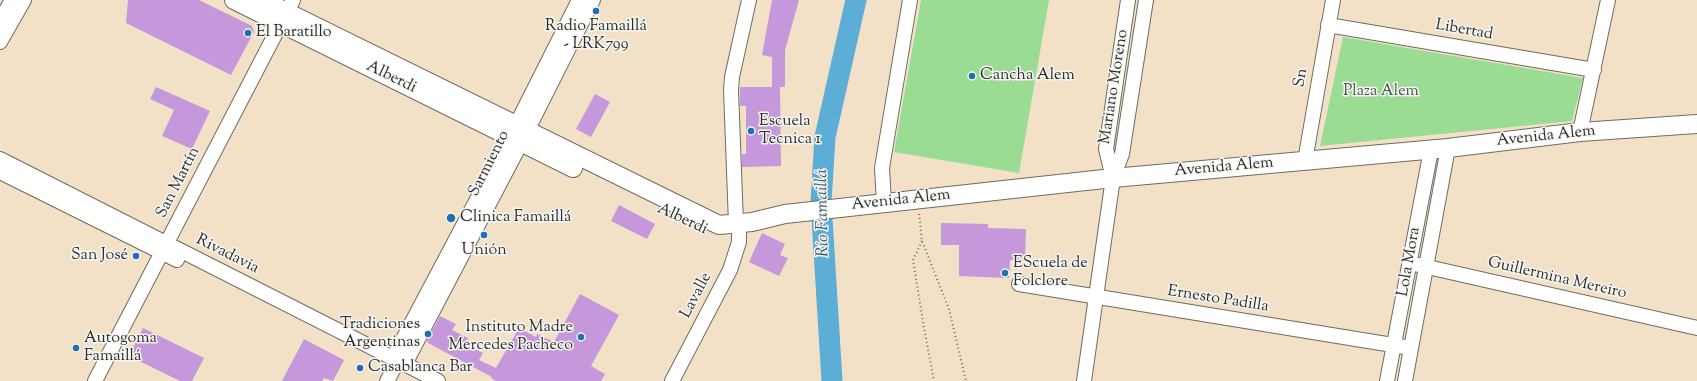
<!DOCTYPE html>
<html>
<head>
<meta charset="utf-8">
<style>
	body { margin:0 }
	canvas { display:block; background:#f2e1c7 }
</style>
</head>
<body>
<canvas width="1697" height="381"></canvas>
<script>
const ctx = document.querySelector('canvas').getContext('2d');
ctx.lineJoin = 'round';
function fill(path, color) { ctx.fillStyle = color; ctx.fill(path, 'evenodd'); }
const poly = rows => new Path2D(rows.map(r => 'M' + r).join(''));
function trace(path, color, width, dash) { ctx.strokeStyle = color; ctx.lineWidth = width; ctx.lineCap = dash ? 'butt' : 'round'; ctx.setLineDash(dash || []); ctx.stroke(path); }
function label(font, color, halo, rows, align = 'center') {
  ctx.font = font + ' "Sorts Mill Goudy",serif'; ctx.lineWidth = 3; ctx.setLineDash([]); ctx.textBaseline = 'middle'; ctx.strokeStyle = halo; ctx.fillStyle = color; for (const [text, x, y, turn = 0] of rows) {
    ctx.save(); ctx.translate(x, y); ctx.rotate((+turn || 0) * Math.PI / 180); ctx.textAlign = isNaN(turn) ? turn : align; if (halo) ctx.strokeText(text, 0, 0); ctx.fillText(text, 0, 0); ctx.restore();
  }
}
fill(poly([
	[921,0,1049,0,1019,173,894,152],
	[1343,37,1583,78,1572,121,1320,146]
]), '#9adc93');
trace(poly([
	[832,381,821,202,825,137,856,0]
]), '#5caed7', 21);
fill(poly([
	[128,0,199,0,252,26,254,32,231,75,126,23],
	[772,0,799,0,785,50,785,87,772,87,772,57,762,55],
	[156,87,210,111,192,149,162,136,174,110,150,99],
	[740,87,780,87,781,166,742,167,742,154,746,154,746,106,740,106],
	[595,94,610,102,591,137,576,129],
	[619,205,655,224,647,239,611,221],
	[941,223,988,224,988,228,1026,229,1025,260,1010,260,1009,278,959,276,959,245,941,245],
	[762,233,785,244,780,255,788,258,779,276,749,262],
	[580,294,619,315,591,366,605,374,601,381,496,381,491,378,492,377,428,343,427,340,440,316,456,324,452,330,468,338,465,344,483,353,479,360,496,368,519,328,536,337,537,334,554,342],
	[143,328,204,358,192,381,180,381,129,356],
	[304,339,344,360,333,381,324,378,322,381,282,381]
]), '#c498db');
const minor = poly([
	[0,21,12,0],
	[1328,25,1594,70],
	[0,42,24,0],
	[1580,132,1608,0],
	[0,159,438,381],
	[1305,161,1333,0],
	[0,172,177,260],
	[1113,178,1106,149,1128,0],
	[884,203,882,168,910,0],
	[1410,263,1697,328],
	[1019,284,1411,348],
	[393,358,510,137,579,0],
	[405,364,521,143,593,0],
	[95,381,293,0],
	[387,381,398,361],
	[672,381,730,270,739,242,739,231,736,224,731,90,732,77,749,0],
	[1084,381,1113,178,1122,154,1146,0],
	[1387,381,1431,150],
	[1405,381,1448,148]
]);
const tertiary = poly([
	[234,0,573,168],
	[262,0,719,225,752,222,785,214,1113,178,1448,148,1580,132,1697,124]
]);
trace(minor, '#716b62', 16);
trace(tertiary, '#716b62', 20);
trace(poly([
	[919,214,922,241,949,309,966,381],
	[922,241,913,260,924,328,934,381]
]), '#716b62', 2, [1, 3]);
trace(minor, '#fff', 14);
trace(tertiary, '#fff', 18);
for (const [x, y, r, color] of [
	[596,11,4,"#1f6fb2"],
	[248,33,4,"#1f6fb2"],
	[972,76,4,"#1f6fb2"],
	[751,131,4,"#1f6fb2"],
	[451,218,5,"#1f6fb2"],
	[484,235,4,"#1f6fb2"],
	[136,256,4,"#1f6fb2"],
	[1005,273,4,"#1f6fb2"],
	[428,334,4,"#1f6fb2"],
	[581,337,4,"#1f6fb2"],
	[76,348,4,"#1f6fb2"],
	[360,368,4,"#1f6fb2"]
]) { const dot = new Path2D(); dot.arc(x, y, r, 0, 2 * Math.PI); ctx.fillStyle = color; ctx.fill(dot); trace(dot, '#f6f6f2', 1.5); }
label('16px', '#2b2b2b', '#f6f6f2', [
	["Radio Famaillá",596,27,"center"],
	["- LRK799",596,45,"center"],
	["El Baratillo",256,33],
	["Cancha Alem",980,76],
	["Escuela",759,122],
	["Tecnica 1",759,140],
	["Clinica Famaillá",460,218],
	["Unión",484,251,"center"],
	["San José",128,256,"right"],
	["EScuela de",1013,264],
	["Folclore",1013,282],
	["Tradiciones",420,325,"right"],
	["Argentinas",420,343,"right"],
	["Instituto Madre",573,328,"right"],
	["Mercedes Pacheco",573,346,"right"],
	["Autogoma",84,339],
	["Famaillá",84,357],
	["Casablanca Bar",368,368]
], 'left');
label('16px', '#2b2b2b', '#f6f6f2', [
	["Libertad",1464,31,10],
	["Alberdi",391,78,26],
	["Sn",1302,78,-80],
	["Mariano Moreno",1115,87,-81],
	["Avenida Alem",1546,137,-6],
	["Sarmiento",490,164,-63],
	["Avenida Alem",1224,168,-5],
	["San Martín",179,183,-63],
	["Avenida Alem",901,201,-6],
	["Alberdi",682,220,25],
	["Rivadavia",227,255,27],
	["Lola Mora",1410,262,-80],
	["Guillermina Mereiro",1557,279,13],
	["Lavalle",697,296,-62],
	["Ernesto Padilla",1218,300,9]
]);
label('16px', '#475745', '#f6f6f2', [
	["Plaza Alem",1381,92]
]);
label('italic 17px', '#3c5967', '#f6f6f2', [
	["Río Famaillá",824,213,-91]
]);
</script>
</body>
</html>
